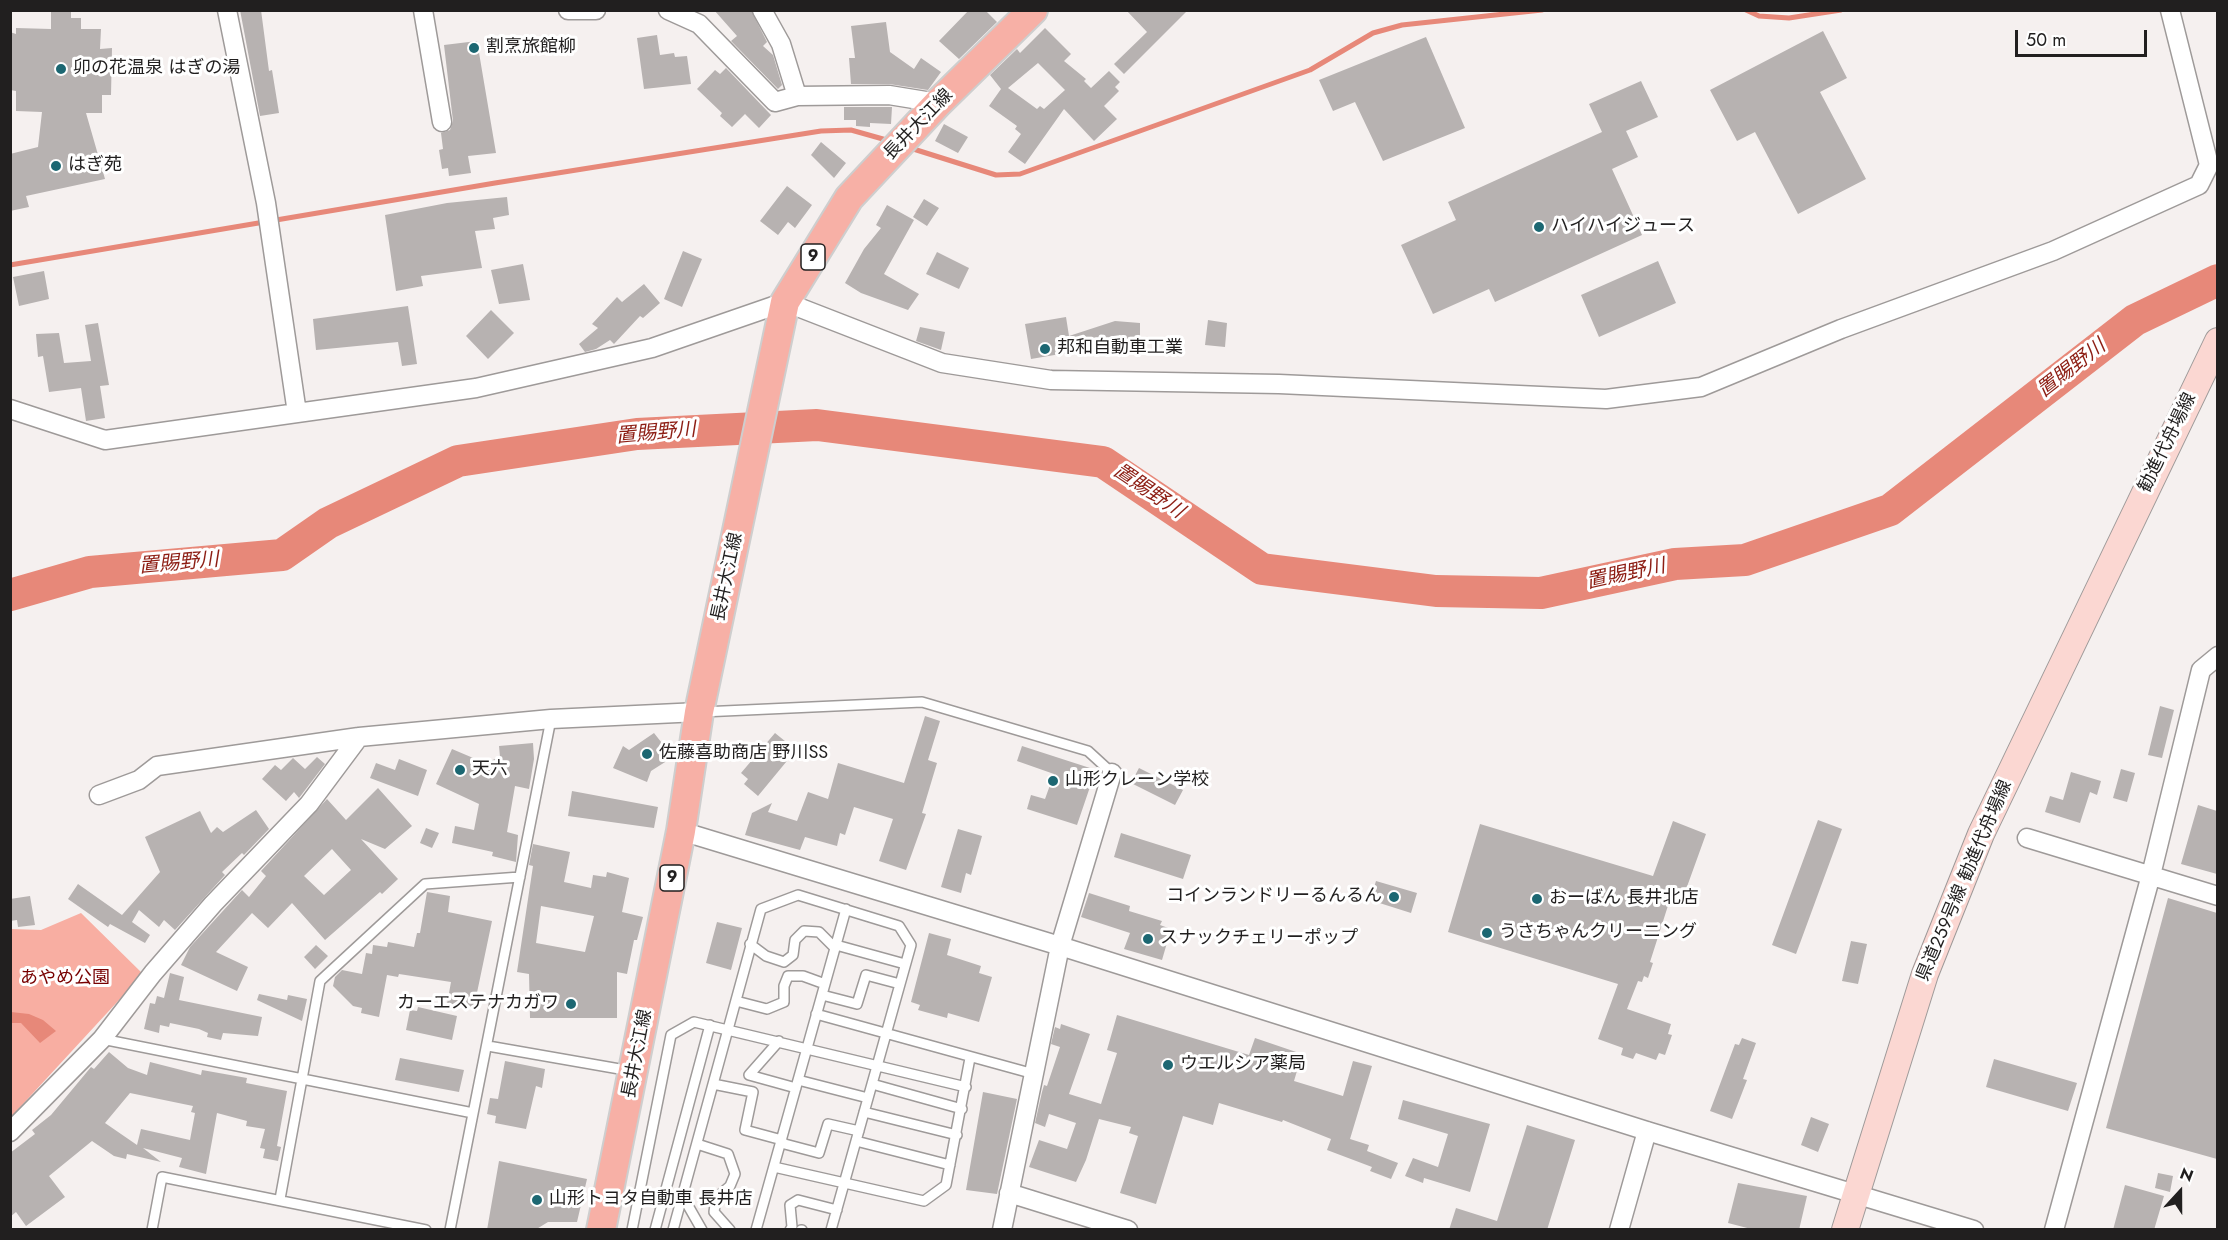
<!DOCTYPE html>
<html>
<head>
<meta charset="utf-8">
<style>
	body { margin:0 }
	#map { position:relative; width:2228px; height:1240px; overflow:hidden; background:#f5f0ef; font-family:Jost,sans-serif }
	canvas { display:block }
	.frame { position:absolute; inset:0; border:12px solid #211f1f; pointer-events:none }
	.north { position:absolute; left:2150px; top:1162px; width:60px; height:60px; -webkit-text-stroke:4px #fff; paint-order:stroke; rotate:21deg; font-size:16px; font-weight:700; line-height:24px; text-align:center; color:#211f1f }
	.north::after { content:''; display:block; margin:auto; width:21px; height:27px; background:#211f1f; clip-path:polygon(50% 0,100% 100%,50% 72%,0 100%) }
	.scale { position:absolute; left:2015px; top:30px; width:132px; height:27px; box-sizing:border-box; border:3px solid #211f1f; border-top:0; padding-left:8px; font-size:18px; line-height:21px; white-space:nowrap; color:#211f1f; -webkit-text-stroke:4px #fff; paint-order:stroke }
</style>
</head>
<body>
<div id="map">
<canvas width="2228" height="1240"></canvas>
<div class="frame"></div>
<div class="north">N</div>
<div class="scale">50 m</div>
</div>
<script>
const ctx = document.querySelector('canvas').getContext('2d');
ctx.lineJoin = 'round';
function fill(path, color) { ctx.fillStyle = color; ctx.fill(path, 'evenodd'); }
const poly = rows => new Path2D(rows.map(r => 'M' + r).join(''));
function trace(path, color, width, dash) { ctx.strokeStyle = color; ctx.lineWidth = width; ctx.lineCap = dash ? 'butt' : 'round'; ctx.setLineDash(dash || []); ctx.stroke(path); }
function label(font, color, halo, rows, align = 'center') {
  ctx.font = font + ' Jost,"Noto Sans JP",sans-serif'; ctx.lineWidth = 6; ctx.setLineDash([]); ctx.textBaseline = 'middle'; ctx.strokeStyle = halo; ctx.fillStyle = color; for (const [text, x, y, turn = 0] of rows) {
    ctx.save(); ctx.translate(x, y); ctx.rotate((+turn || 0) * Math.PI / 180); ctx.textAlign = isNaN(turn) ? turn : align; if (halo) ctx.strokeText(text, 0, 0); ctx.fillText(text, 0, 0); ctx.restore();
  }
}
fill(poly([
	[81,913,143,974,11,1117,11,929,41,930]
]), '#f8aea2');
fill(poly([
	[11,1012,29,1014,43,1020,56,1031,40,1043,21,1023,11,1023]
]), '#e78879');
trace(poly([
	[1746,10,1759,16,1789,18,1841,10],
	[907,147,996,175,1020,174,1310,70,1373,33,1402,25,1542,10],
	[10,265,495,183,821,131,851,130,890,141]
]), '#e78879', 5);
trace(poly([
	[10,595,90,572,282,555,328,523,458,461,637,434,817,425,1103,462,1262,569,1436,591,1541,593,1675,564,1745,560,1890,510,2135,320,2218,280]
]), '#e78879', 32);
fill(poly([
	[51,10,71,10,71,18,81,18,81,29,101,29,100,49,112,48,111,95,102,95,102,113,86,113,105,179,26,196,29,207,10,211,10,154,38,147,42,112,16,111,16,91,10,90,10,32,16,34,16,28,51,29],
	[240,10,261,10,269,71,272,70,279,113,260,116],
	[714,10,751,10,767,42,763,46,773,55,782,85,778,89,731,41,737,36],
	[969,10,985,10,997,22,959,59,939,41],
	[1126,10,1188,10,1124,74,1114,64,1147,32],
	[886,22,890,52,914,69,921,58,941,72,928,90,889,84,851,84,849,58,855,58,851,26],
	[1045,28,1071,54,1064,61,1086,79,1084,81,1091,88,1109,71,1120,82,1115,87,1119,91,1104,106,1117,119,1094,141,1064,109,1025,164,1008,152,1021,134,1015,129,1017,126,989,106,1001,89,990,75,1017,49,1020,53],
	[1038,63,1065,90,1044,109,1040,106,1037,109,1008,88],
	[1823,31,1847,78,1820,92,1866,179,1798,214,1755,132,1737,141,1710,90],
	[657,35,660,55,674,53,675,57,687,56,691,84,644,89,637,38],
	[1426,37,1465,128,1383,161,1355,102,1333,111,1319,80],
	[477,41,496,153,468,156,471,173,449,176,448,168,442,169,439,150,443,149,441,133,450,130,453,121,444,45],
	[726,68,771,115,759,128,745,114,732,127,720,116,722,113,697,89,715,70,720,74],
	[1641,81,1658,117,1626,131,1638,157,1612,169,1642,235,1495,302,1489,289,1433,314,1401,245,1456,220,1448,202,1602,132,1589,104],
	[844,107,892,107,891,124,870,123,870,127,856,126,856,120,844,120],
	[944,124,968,137,958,153,935,141],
	[821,142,846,163,834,178,811,155],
	[787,186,812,205,795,228,788,222,778,235,760,221],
	[507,197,509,215,493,218,495,229,475,231,482,268,421,276,423,286,396,291,385,215,447,203],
	[924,199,939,208,927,226,913,217],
	[887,205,914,220,884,274,919,294,908,310,861,293,845,283,864,249,881,228,876,225],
	[683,251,702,259,682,307,664,299],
	[937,252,969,268,959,289,926,274],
	[1658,261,1676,303,1599,337,1581,295],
	[523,264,530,300,499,304,491,270],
	[44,271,49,299,19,306,13,277],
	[644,284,660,303,643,318,640,316,614,344,610,340,596,349,585,352,579,344,598,328,592,324,617,297,622,302],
	[408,306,417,364,402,366,398,342,316,350,313,319],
	[491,310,514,333,488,359,466,336],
	[1066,317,1069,336,1115,321,1140,323,1140,349,1071,349,1072,352,1031,359,1025,324],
	[1208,320,1227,323,1225,347,1205,345],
	[98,323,109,385,100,386,105,418,86,421,81,388,49,392,43,356,38,357,36,334,59,333,64,363,91,361,85,325],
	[920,327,945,332,941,350,916,341],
	[2160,706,2174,710,2162,758,2148,755],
	[925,716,940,721,928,760,937,763,922,813,926,814,906,870,879,861,893,819,854,807,845,835,840,833,837,846,805,837,800,850,745,835,752,813,772,803,768,812,797,821,808,792,828,799,838,763,904,783],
	[654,733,673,757,651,771,647,782,613,768,623,746,629,750],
	[775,733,796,750,758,796,744,784,748,779,741,773],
	[533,743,534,759,529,789,515,786,507,832,518,835,516,862,492,856,493,852,452,843,455,826,474,830,479,804,436,784,452,749,485,763,500,757,499,746],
	[1022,746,1090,768,1087,779,1092,781,1077,825,1027,809,1031,795,1045,799,1054,774,1017,761],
	[317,757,325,764,299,798,294,792,286,801,262,779,275,765,281,770,293,758,305,769],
	[399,759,427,770,418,796,370,778,376,763,395,770],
	[1139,768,1183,790,1175,805,1131,783],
	[2121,769,2135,773,2127,802,2113,798],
	[2071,772,2101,781,2097,795,2090,792,2080,823,2045,812,2050,796,2063,800],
	[378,788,412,826,385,849,361,839,398,879,382,894,380,892,325,940,292,903,268,928,252,913,216,952,248,967,237,991,181,965,190,947,242,890,249,897,266,876,261,871,327,799,346,820],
	[332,849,351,870,324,895,304,876],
	[572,791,658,807,654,828,568,816],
	[2198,805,2217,811,2217,874,2181,864],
	[256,810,269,829,244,855,242,853,222,872,225,875,175,930,164,920,159,927,139,910,132,922,150,935,145,943,110,924,108,927,68,899,78,884,122,915,160,872,145,837,200,811,211,833,217,827,223,832],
	[1818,820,1842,829,1796,954,1772,945],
	[1673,821,1706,834,1684,895,1673,890,1650,962,1653,963,1648,978,1644,976,1642,982,1638,981,1627,1009,1671,1024,1668,1034,1672,1035,1665,1055,1659,1053,1656,1060,1636,1053,1633,1059,1621,1055,1623,1048,1598,1039,1618,984,1448,932,1480,824,1653,876],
	[426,828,439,833,432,848,420,843],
	[958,829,982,836,971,875,966,873,961,893,941,887],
	[1121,833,1191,855,1183,879,1114,857],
	[533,844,570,852,564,882,591,888,593,875,606,877,607,872,629,878,622,912,643,917,637,940,634,940,627,974,617,972,617,1018,530,1018,529,974,517,972,533,866,529,865],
	[541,906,594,916,585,952,536,943],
	[1376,881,1417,893,1411,913,1370,900],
	[427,892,450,896,448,912,492,921,474,1007,447,1004,451,982,399,974,398,977,387,975,379,1017,361,1013,362,1008,353,1006,333,986,335,977,342,970,362,974,366,953,372,954,373,945,387,947,388,942,414,947,417,933,420,933],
	[1089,893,1130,906,1129,911,1162,921,1160,925,1171,929,1162,960,1124,949,1130,933,1081,917],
	[30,896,35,925,18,927,17,920,10,921,10,899],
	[2168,898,2217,913,2217,1159,2106,1128],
	[717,922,742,928,731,970,706,963],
	[929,933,951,939,947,955,981,966,979,973,992,977,979,1022,948,1013,947,1018,918,1010,920,1005,911,1002],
	[1851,941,1867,944,1858,984,1842,981],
	[316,945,328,956,315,969,304,957],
	[170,973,184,977,179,1000,262,1017,258,1036,223,1033,221,1040,207,1037,208,1033,199,1029,170,1023,169,1027,160,1025,159,1033,144,1029,150,1003,155,1004,157,996,164,998],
	[259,994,287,1000,288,995,307,999,302,1021,257,1000],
	[418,1007,457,1016,452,1040,406,1030,410,1010,417,1011],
	[1117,1015,1249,1055,1255,1038,1302,1054,1294,1081,1343,1096,1353,1061,1372,1066,1350,1139,1369,1145,1367,1151,1398,1163,1391,1179,1370,1171,1372,1167,1327,1150,1331,1139,1283,1120,1282,1122,1219,1103,1213,1125,1183,1116,1156,1204,1120,1193,1138,1136,1129,1133,1131,1127,1099,1119,1086,1160,1076,1182,1029,1167,1039,1140,1067,1149,1076,1123,1049,1114,1045,1127,1035,1123,1042,1092,1044,1085,1047,1086,1060,1047,1051,1044,1055,1027,1060,1029,1061,1024,1090,1034,1069,1094,1101,1104,1117,1053,1107,1050],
	[1742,1038,1756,1043,1743,1079,1747,1080,1732,1119,1710,1111,1735,1044,1739,1045],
	[109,1052,128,1068,147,1075,150,1062,201,1075,202,1070,247,1078,246,1083,287,1091,277,1146,281,1147,278,1161,263,1158,265,1149,260,1148,265,1129,246,1126,247,1121,217,1113,206,1174,179,1167,182,1158,143,1148,161,1162,127,1154,126,1159,114,1156,92,1141,49,1176,65,1197,26,1226,16,1212,10,1217,10,1153,35,1134,32,1130,51,1115,91,1067,94,1069],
	[130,1093,193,1106,191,1112,195,1113,190,1140,141,1129,137,1145,105,1123],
	[400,1058,464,1070,459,1092,395,1080],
	[1994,1059,2077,1083,2068,1111,1986,1087],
	[505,1061,545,1069,542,1088,536,1086,526,1129,495,1123,496,1116,487,1114,490,1098,498,1099],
	[983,1092,1017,1099,997,1194,966,1190],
	[1403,1100,1490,1124,1470,1192,1424,1178,1423,1183,1405,1176,1413,1158,1438,1167,1448,1134,1398,1119],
	[1811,1117,1829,1124,1818,1152,1801,1145],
	[1527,1125,1575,1140,1547,1230,1449,1230,1456,1208,1497,1221],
	[499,1161,587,1179,577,1222,548,1222,535,1230,487,1230],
	[2158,1173,2173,1176,2170,1192,2155,1188],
	[1738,1183,1807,1196,1799,1230,1755,1230,1728,1223],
	[2125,1185,2164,1196,2154,1230,2113,1230]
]), '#b7b2b1');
const lane = poly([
	[702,712,922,702,1088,751,1112,773],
	[750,944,766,956,784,962,793,955,795,940,804,931,819,932,835,948],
	[836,945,905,964],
	[822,995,857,1004,866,975,900,984],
	[736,1001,767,1009,784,1002,784,986,788,976,803,976,825,984],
	[816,1014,1034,1074],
	[102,1039,473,1113],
	[779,1041,749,1075,796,1088],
	[488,1046,631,1071],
	[798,1080,868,1098],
	[713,1084,753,1092,745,1130,782,1140],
	[872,1084,962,1109],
	[864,1112,957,1135],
	[856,1141,950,1165],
	[781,1143,819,1153,828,1124,859,1131],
	[697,1144,728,1154,735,1174,730,1186,716,1198,714,1212,730,1230],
	[774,1167,924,1201,946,1185,970,1058],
	[682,1195,702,1230],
	[280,1199,320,981,425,884,520,877],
	[152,1230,162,1177,426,1230],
	[450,1230,551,719],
	[632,1230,671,1035,694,1022,966,1087],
	[655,1230,710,1025],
	[673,1230,761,909,798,895,899,926,911,945,831,1230],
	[756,1230,846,909],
	[790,1230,792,1227,790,1205,798,1200,837,1210],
	[801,1230,802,1230]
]);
const street = poly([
	[227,10,266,203,297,413],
	[423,10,442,122],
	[568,10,596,10],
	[668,10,699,24,775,102,797,96],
	[762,10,781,44,797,96,889,95,938,103],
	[10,409,105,440,297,413,476,388,652,348,785,302,942,363,1051,380,1279,384,1606,399,1701,387,1841,329,2053,251,2199,185,2209,165,2170,10],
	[99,795,139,780,157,766,359,737,551,719,699,712],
	[681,831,1060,946,1647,1131,1974,1230],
	[2027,838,2218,896],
	[10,1132,102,1039,153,973,213,904,309,804,359,737],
	[1009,1193,1128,1230],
	[1002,1230,1060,946,1112,773],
	[1619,1230,1647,1131],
	[2054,1230,2151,875,2201,670,2218,656]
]);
const secondary = poly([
	[1845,1230,1925,974,1981,834,2218,341]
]);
const primary = poly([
	[601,1230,681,831,699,712,785,302,849,198,938,103,1033,10]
]);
trace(lane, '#9e9a99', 12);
trace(street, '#9e9a99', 21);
trace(secondary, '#9e9a99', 28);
trace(primary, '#cecece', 32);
trace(lane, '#fff', 9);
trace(street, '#fff', 18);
trace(secondary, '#fbd7d2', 26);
trace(primary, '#f7b0a6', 28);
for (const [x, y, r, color] of [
	[474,48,6,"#1c6772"],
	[61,69,6,"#1c6772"],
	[56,166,6,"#1c6772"],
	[1539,227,6,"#1c6772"],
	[1045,349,6,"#1c6772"],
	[647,754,6,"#1c6772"],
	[460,770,6,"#1c6772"],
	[1053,781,6,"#1c6772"],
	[1394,897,6,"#1c6772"],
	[1537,899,6,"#1c6772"],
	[1487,933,6,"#1c6772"],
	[1148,939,6,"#1c6772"],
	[571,1004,6,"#1c6772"],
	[1168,1065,6,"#1c6772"],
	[537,1200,6,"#1c6772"]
]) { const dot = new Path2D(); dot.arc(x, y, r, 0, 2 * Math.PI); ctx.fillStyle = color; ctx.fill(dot); trace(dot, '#fff', 2); }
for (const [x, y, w] of [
	[813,257,24],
	[672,878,24]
]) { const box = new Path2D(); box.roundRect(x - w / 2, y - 13, w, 26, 4.5); ctx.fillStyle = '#fff'; ctx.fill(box); trace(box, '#211f1f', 1.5); }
label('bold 16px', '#211f1f', null, [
	["9",813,257],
	["9",672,878]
]);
label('18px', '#211f1f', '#fff', [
	["割烹旅館柳",486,48],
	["卯の花温泉 はぎの湯",73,69],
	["はぎ苑",68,166],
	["ハイハイジュース",1551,227],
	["邦和自動車工業",1057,349],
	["佐藤喜助商店 野川SS",659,754],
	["天六",472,770],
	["山形クレーン学校",1065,781],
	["コインランドリーるんるん",1382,897,"right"],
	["おーばん 長井北店",1549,899],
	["うさちゃんクリーニング",1499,933],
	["スナックチェリーポップ",1160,939],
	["カーエステナカガワ",559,1004,"right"],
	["ウエルシア薬局",1180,1065],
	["山形トヨタ自動車 長井店",549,1200]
], 'left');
label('18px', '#211f1f', '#fff', [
	["長井大江線",919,125,-46],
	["勧進代舟場線",2168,443,-64],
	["長井大江線",728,577,-78],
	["県道259号線 勧進代舟場線",1965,881,-67],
	["長井大江線",638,1054,-79]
]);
label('18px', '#700', '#fff', [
	["あやめ公園",65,979]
]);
label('italic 20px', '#8d1e14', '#fff', [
	["置賜野川",2072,369,-38],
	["置賜野川",656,434,-5],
	["置賜野川",1148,492,34],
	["置賜野川",179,564,-5],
	["置賜野川",1626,575,-12]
]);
</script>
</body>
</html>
